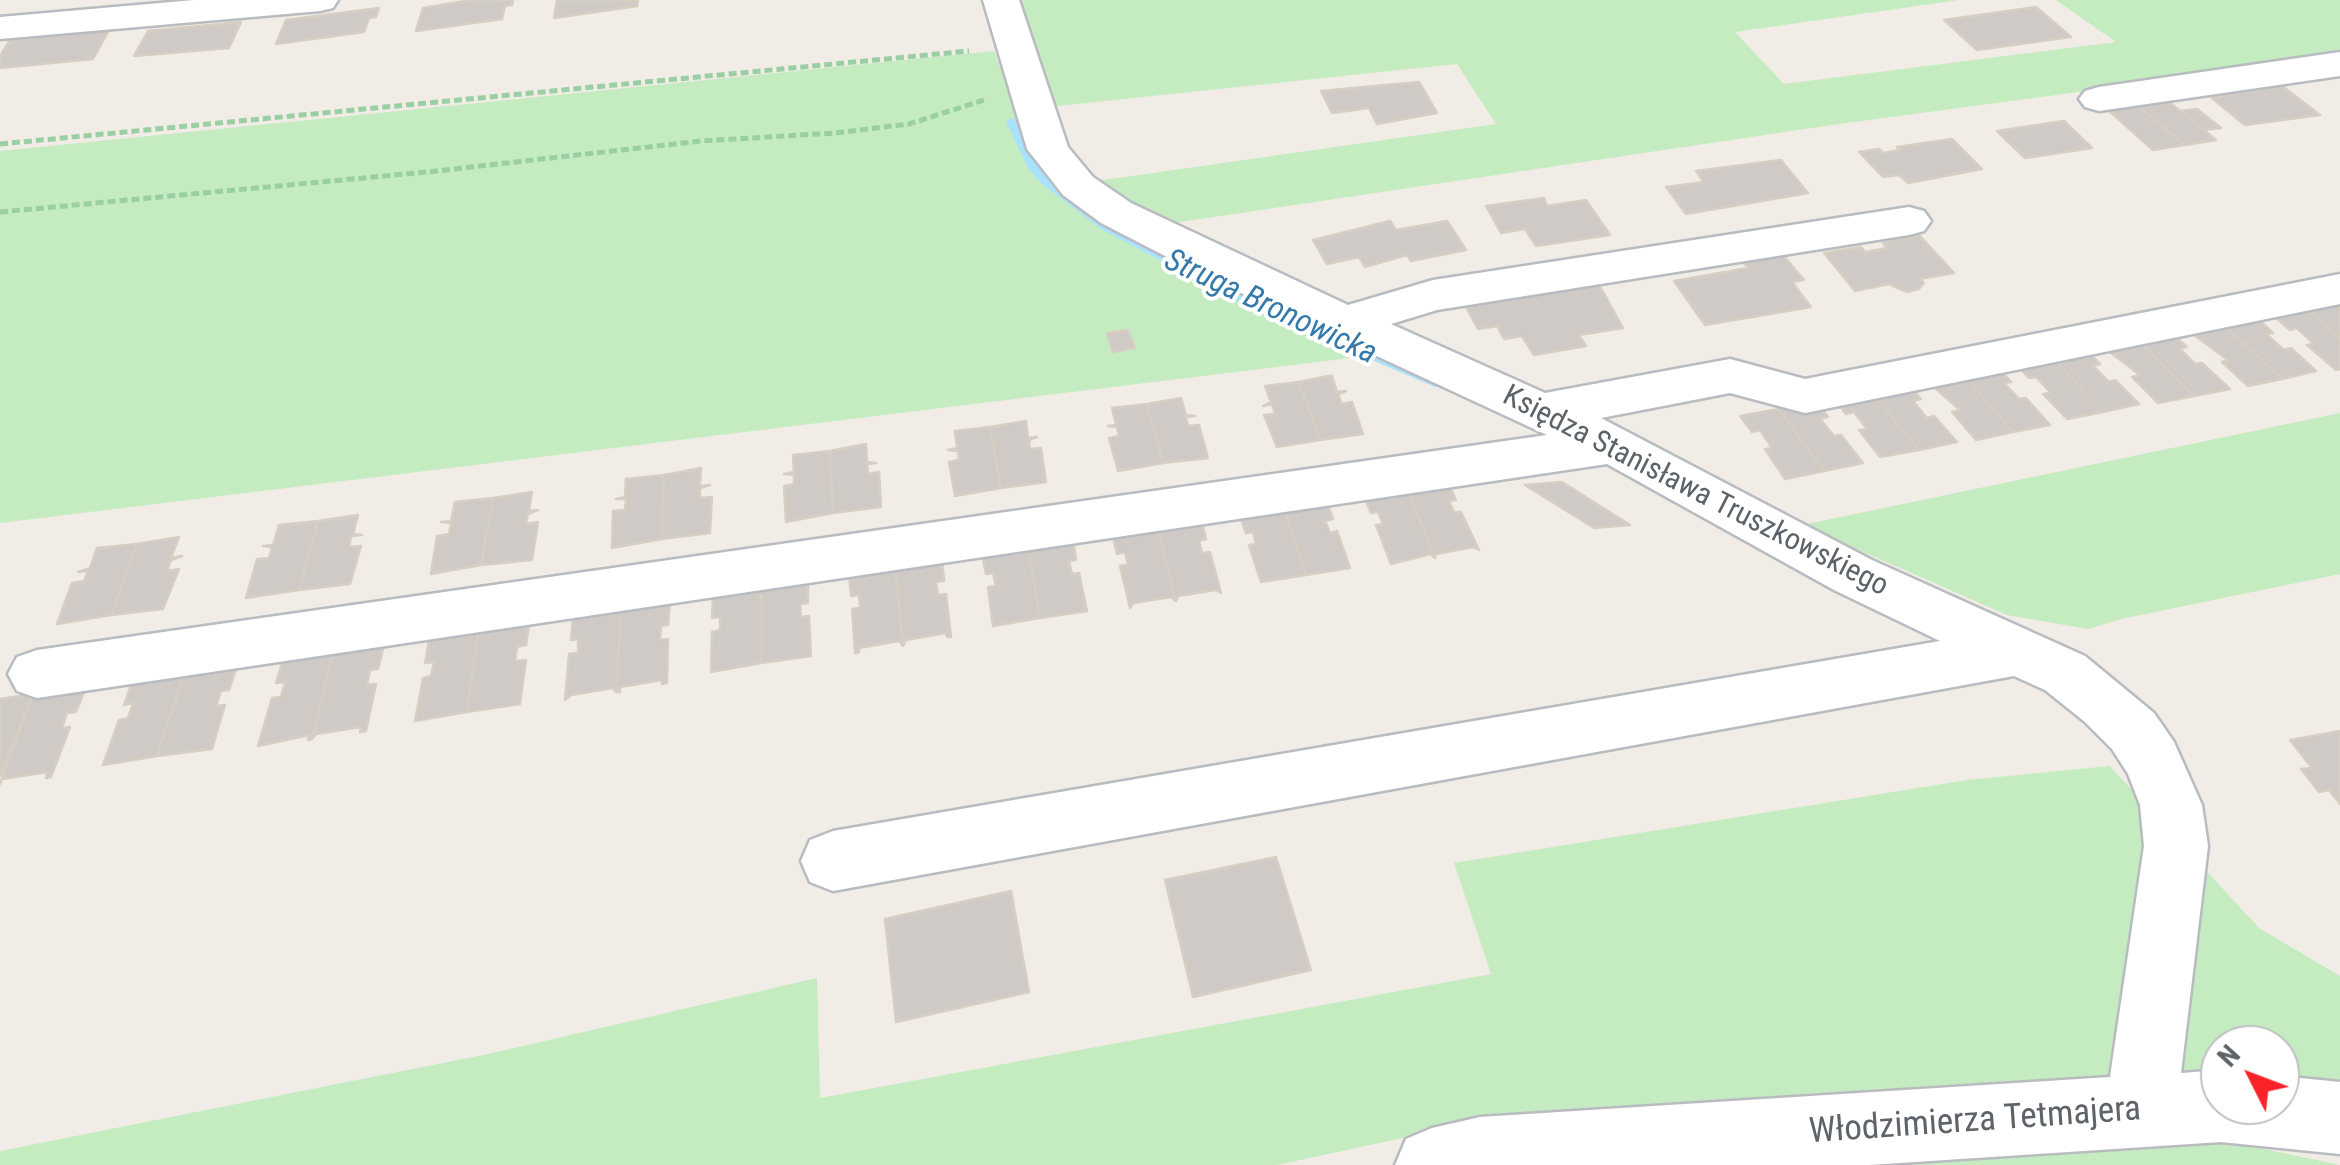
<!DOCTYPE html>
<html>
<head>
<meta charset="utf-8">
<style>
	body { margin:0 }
	#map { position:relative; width:2340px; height:1165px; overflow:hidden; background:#f1ede6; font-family:"Roboto Condensed",sans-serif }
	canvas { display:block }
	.north { position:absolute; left:2200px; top:1025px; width:100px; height:100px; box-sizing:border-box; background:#fff; border:2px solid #bec1c3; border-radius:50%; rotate:312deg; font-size:28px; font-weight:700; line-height:40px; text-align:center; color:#5d6368 }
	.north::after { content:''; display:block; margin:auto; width:35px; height:45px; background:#fb2228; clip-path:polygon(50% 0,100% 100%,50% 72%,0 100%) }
</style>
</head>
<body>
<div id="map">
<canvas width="2340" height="1165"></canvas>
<div class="north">N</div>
</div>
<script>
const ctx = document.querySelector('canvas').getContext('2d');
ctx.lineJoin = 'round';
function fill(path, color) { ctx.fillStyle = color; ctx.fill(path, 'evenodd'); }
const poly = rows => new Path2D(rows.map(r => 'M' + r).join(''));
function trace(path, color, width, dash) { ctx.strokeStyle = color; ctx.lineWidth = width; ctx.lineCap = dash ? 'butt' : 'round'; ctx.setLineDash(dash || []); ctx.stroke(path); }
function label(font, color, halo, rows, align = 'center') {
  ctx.font = font + ' "Roboto Condensed",sans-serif'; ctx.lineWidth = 8; ctx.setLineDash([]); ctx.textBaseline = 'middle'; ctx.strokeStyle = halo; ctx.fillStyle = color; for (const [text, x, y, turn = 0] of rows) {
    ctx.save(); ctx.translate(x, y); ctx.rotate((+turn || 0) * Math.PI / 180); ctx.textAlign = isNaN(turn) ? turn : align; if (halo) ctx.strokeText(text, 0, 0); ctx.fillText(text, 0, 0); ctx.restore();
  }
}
fill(poly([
	[1020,0,1959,0,1735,32,1784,84,2116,42,2056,0,2340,0,2340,57,1832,125,1167,224,1097,181,1496,124,1457,64,1048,107],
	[994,51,1037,156,1383,354,0,523,0,151],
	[2340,413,2340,574,2121,619,2088,629,2007,615,1802,525],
	[2110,766,2259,928,2340,976,2340,1086,2280,1076,2280,1045,2220,1045,2220,1069,1468,1124,1277,1165,0,1165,0,1151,488,1054,817,978,820,1098,1491,974,1454,863,1967,780],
	[2183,1132,2340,1165,1804,1165]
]), '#c5ebc0');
fill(poly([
	[1011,118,1016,121,1037,165,1049,179,1109,223,1261,303,1445,381,1447,384,1445,387,1435,387,1253,309,1101,229,1041,183,1028,168,1006,121,1011,118]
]), '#a8e2ff');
const building = poly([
	[471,0,513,0,512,5,505,6,502,19,416,31,423,8,471,0],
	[557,0,638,0,637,6,554,18,557,0],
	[2036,7,2071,37,1977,50,1944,20,2036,7],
	[379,8,376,17,369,18,364,32,276,44,286,20,379,8],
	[241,22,229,48,134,56,148,31,241,22],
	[109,30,93,59,0,68,0,56,10,40,109,30],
	[1419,82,1437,113,1377,124,1369,108,1332,113,1321,91,1419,82],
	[2281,85,2320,115,2245,125,2212,98,2281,85],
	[2168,101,2216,140,2185,145,2138,106,2168,101],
	[2138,106,2184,145,2153,150,2108,110,2138,106],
	[2197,109,2221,128,2204,130,2181,111,2197,109],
	[2064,121,2092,148,2025,158,1997,131,2064,121],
	[1952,139,1982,169,1908,183,1899,175,1883,177,1859,152,1879,149,1883,153,1900,150,1897,147,1952,139],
	[1781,160,1808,193,1686,214,1666,187,1704,182,1696,171,1781,160],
	[1544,198,1547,206,1586,200,1610,235,1536,246,1525,229,1501,233,1486,206,1544,198],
	[1390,221,1396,230,1447,221,1466,250,1411,261,1407,255,1365,267,1359,257,1327,264,1313,240,1390,221],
	[1920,236,1954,273,1920,279,1924,283,1919,289,1907,292,1889,284,1855,291,1824,253,1861,247,1865,252,1887,248,1883,243,1920,236],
	[1782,254,1804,280,1792,282,1811,307,1705,325,1674,281,1748,268,1741,260,1782,254],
	[1597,281,1623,328,1579,335,1586,346,1534,355,1522,336,1504,339,1497,326,1478,329,1464,303,1597,281],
	[2340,303,2340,338,2307,309,2340,303],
	[2307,309,2340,338,2340,369,2336,370,2307,345,2314,344,2297,328,2290,330,2274,316,2307,309],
	[2258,319,2273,333,2266,334,2284,350,2291,348,2316,371,2282,379,2224,325,2258,319],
	[2224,325,2282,379,2248,386,2222,362,2228,360,2190,332,2224,325],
	[1128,330,1135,348,1113,352,1107,333,1128,330],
	[2171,333,2187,347,2180,349,2195,364,2202,363,2230,389,2194,396,2138,340,2171,333],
	[2138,340,2194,396,2158,403,2132,377,2140,375,2102,346,2138,340],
	[2085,349,2100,364,2093,366,2109,382,2115,380,2139,404,2103,412,2051,356,2085,349],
	[2051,356,2103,412,2067,419,2043,394,2051,393,2036,377,2029,378,2015,363,2051,356],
	[1997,366,2011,382,2004,383,2019,399,2026,398,2050,425,2013,432,1962,373,1997,366],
	[1962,373,2013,432,1976,440,1952,412,1960,410,1926,380,1962,373],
	[1328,376,1332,376,1337,392,1346,391,1338,395,1342,404,1352,402,1363,434,1320,440,1299,382,1328,376],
	[1299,382,1320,440,1277,447,1264,415,1275,414,1272,404,1263,406,1271,402,1265,386,1299,382],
	[1907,384,1921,399,1913,401,1927,418,1934,416,1957,442,1919,450,1871,391,1907,384],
	[1871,391,1919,450,1880,457,1859,430,1867,429,1854,412,1846,414,1834,398,1871,391],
	[1181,398,1186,415,1195,416,1186,417,1188,426,1199,425,1208,458,1163,463,1147,404,1181,398],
	[1816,401,1828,417,1820,419,1834,436,1841,435,1863,463,1824,471,1779,409,1816,401],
	[1147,404,1163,463,1118,471,1109,438,1119,436,1117,427,1108,426,1116,425,1112,408,1147,404],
	[1779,409,1824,471,1785,479,1765,449,1772,448,1760,430,1752,432,1740,416,1779,409],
	[1026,421,1028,438,1037,437,1029,440,1030,449,1041,448,1046,482,1001,488,990,427,1026,421],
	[990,427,1001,488,955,496,949,462,959,460,958,451,948,450,957,448,955,431,990,427],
	[866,444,867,462,876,463,867,464,868,474,879,472,881,507,833,513,830,451,866,444],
	[830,451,833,513,786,522,784,486,794,484,794,475,784,474,794,472,793,455,830,451],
	[701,468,700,486,710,485,700,488,700,498,712,497,710,533,662,539,664,475,701,468],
	[664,475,662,539,612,548,613,511,625,510,626,499,616,499,625,497,626,479,664,475],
	[1447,480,1456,500,1449,501,1454,512,1461,512,1479,550,1473,547,1436,554,1435,558,1406,487,1447,480],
	[1562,482,1630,525,1594,528,1525,485,1562,482],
	[1406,487,1435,558,1431,554,1391,564,1376,525,1383,524,1378,512,1371,513,1363,494,1406,487],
	[532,492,529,511,538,510,528,514,526,524,538,522,532,560,481,565,493,498,532,492],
	[493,498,481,565,431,574,437,536,449,534,451,523,441,522,451,521,455,502,493,498],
	[1326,500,1333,519,1325,521,1330,533,1337,531,1350,568,1306,575,1283,506,1326,500],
	[1283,506,1306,575,1261,582,1249,545,1256,544,1253,532,1246,533,1239,513,1283,506],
	[358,515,353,534,362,535,351,536,349,547,361,546,350,584,299,590,318,521,358,515],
	[1201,519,1206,539,1199,541,1202,553,1210,552,1221,593,1216,590,1178,596,1176,601,1157,526,1201,519],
	[318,521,299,590,246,598,257,559,269,558,272,547,263,546,273,545,279,525,318,521],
	[1157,526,1176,601,1171,597,1133,603,1130,608,1120,566,1128,565,1125,552,1117,554,1112,533,1157,526],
	[179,537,171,558,182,556,171,560,167,571,179,569,163,609,111,615,137,544,179,537],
	[1073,539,1076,560,1069,561,1072,574,1079,573,1087,611,1040,618,1028,546,1073,539],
	[137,544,111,615,57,624,72,583,84,581,88,571,78,572,90,568,97,548,137,544],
	[1028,546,1040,618,993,626,988,587,996,586,993,573,986,574,982,554,1028,546],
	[942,560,944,581,936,582,938,595,946,594,951,637,947,637,946,633,906,640,903,646,895,567,942,560],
	[895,567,903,646,899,641,859,648,859,652,855,653,852,609,860,608,859,595,851,596,849,574,895,567],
	[808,581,808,603,800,604,801,617,809,616,811,656,761,663,761,588,808,581],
	[761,588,761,663,711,672,712,632,720,630,720,617,712,618,713,596,761,588],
	[670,602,668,625,661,626,660,640,668,639,667,683,662,684,662,680,620,687,620,692,616,692,621,611,670,602],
	[621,611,616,692,613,688,571,695,565,700,569,654,578,653,578,639,571,640,573,618,621,611],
	[529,625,526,645,517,647,515,661,526,660,520,704,467,712,478,632,529,625],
	[478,632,467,712,415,721,423,678,431,676,434,662,425,663,429,641,478,632],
	[384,645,378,669,370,670,367,685,376,684,366,731,360,732,361,727,316,734,312,739,333,652,384,645],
	[333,652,312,739,308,740,310,735,258,746,272,698,281,697,285,682,276,683,283,660,333,652],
	[237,666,229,690,221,691,216,706,225,705,212,749,157,756,185,673,237,666],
	[185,673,157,756,103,765,119,720,128,718,133,703,124,705,133,680,185,673],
	[86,687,76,712,67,713,62,728,70,727,51,777,46,778,48,772,2,779,0,784,33,694,86,687],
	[33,694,0,776,0,699,33,694],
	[2340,731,2340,804,2329,790,2319,792,2301,769,2312,768,2290,740,2340,731],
	[1276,857,1311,970,1193,997,1165,880,1276,857],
	[1011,891,1029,992,896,1022,885,919,1011,891]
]);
fill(building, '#cfcac5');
trace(building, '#d7cec3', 2.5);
const minor = poly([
	[194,0,338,0,333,8,320,11,0,39,0,17,194,0],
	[983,0,1019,0,1068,147,1093,177,1131,203,1348,305,1433,280,1909,207,1924,211,1931,221,1924,231,1909,235,1437,310,1391,324,1545,393,1730,359,1805,379,2340,274,2340,304,1805,413,1730,393,1601,418,1872,560,2085,656,2154,713,2174,742,2202,805,2208,846,2181,1073,2220,1070,2220,1105,2280,1105,2280,1076,2340,1082,2340,1154,2221,1142,1869,1165,1395,1165,1406,1139,1432,1128,1480,1117,2110,1077,2144,846,2140,805,2128,774,2112,749,2085,722,2045,690,2014,676,833,891,810,882,801,861,810,840,833,831,1940,641,1834,590,1607,464,37,698,17,691,8,674,17,657,37,650,1547,435,1200,274,1101,223,1063,195,1027,149,983,0],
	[2340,52,2340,76,2099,111,2085,107,2079,99,2085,91,2099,87,2340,52]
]);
trace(minor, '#b8bcc1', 5);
trace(poly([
	[0,144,969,51],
	[0,212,427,172,701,141,835,133,909,124,987,99]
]), '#9acfa3', 5, [8, 4]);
fill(minor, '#fff');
label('30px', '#5d6368', '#fff', [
	["Księdza Stanisława Truszkowskiego",1695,492,27]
]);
label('italic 32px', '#347aaa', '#fff', [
	["Struga Bronowicka",1270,308,25]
]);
label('35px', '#5d6368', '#fff', [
	["Włodzimierza Tetmajera",1975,1122,-4]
]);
</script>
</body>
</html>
